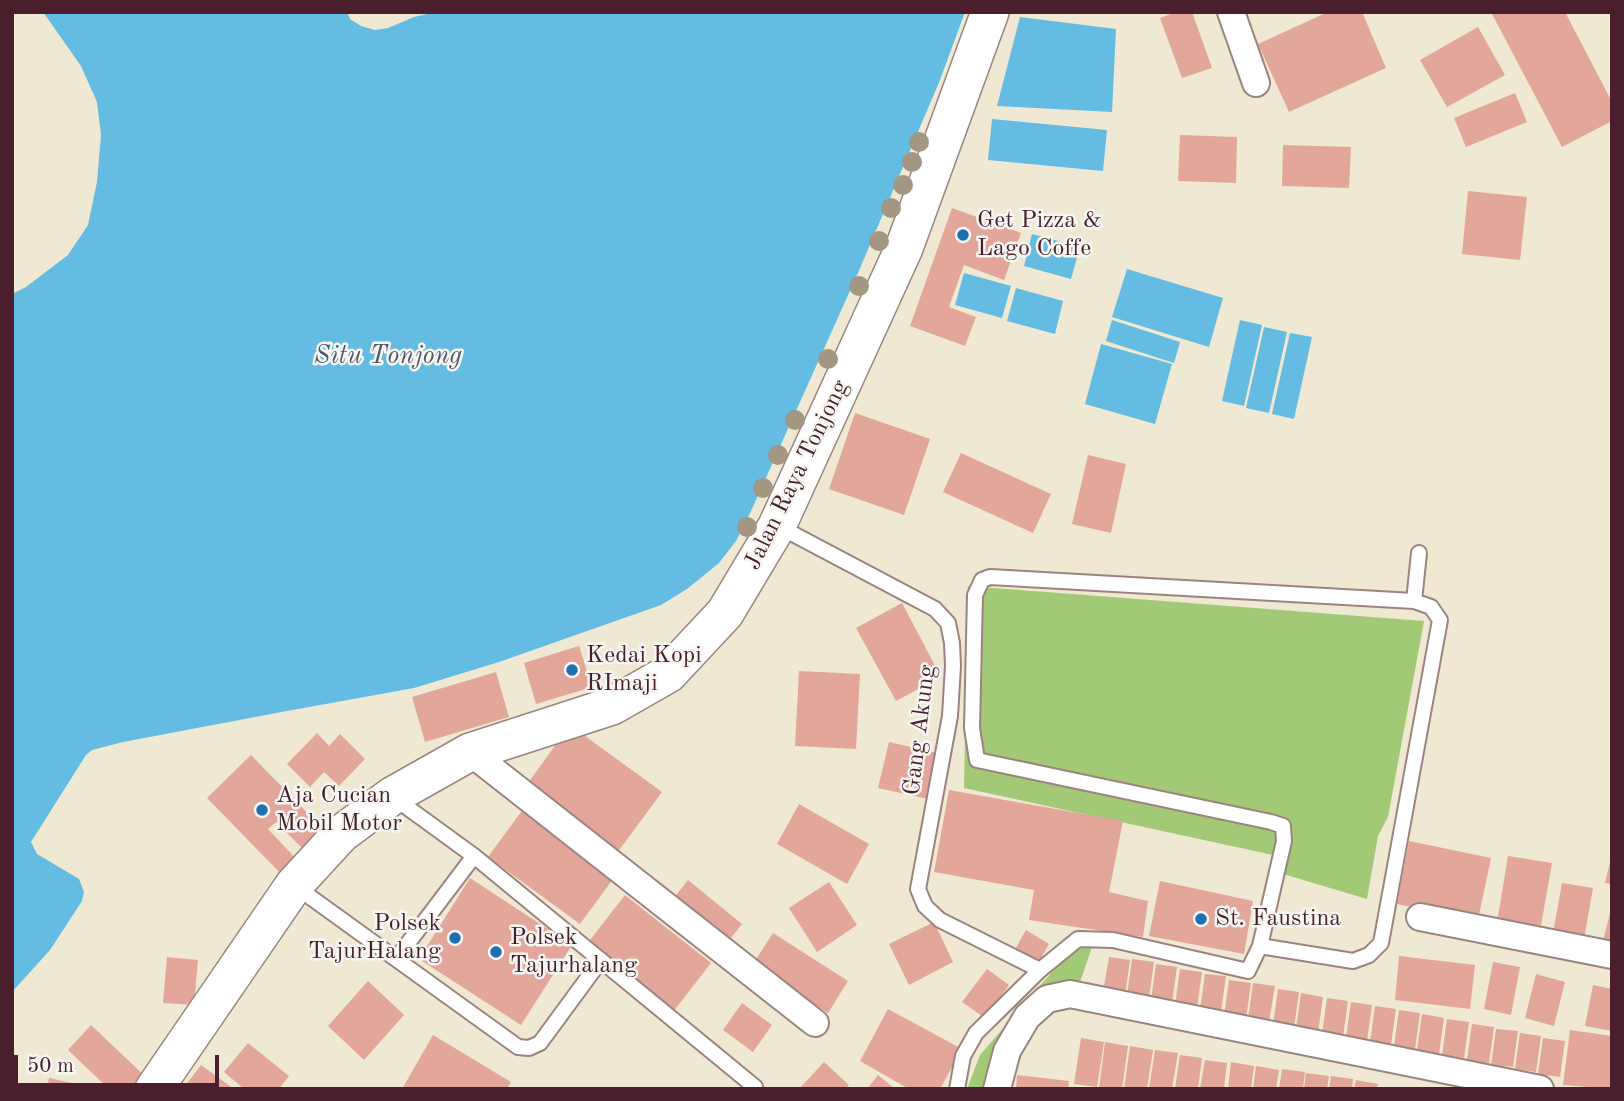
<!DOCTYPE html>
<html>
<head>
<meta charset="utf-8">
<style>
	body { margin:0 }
	#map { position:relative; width:1624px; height:1101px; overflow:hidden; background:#efe8d2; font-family:"Old Standard TT",serif }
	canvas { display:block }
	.frame { position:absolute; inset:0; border:14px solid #4a1f2b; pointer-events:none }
	.scale { position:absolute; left:14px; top:1055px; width:205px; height:32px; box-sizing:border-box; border:4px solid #4a1f2b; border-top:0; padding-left:9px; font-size:21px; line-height:24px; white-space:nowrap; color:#4a1f2b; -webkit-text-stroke:5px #f6f6f2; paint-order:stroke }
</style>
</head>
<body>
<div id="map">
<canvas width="1624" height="1101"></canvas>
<div class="frame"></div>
<div class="scale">50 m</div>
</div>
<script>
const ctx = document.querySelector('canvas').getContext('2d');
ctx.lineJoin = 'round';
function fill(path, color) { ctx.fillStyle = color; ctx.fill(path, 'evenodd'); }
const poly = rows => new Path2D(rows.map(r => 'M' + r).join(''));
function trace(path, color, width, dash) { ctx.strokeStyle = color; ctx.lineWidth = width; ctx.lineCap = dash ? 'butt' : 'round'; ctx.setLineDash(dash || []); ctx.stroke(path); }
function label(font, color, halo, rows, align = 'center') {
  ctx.font = font + ' "Old Standard TT",serif'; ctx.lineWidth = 5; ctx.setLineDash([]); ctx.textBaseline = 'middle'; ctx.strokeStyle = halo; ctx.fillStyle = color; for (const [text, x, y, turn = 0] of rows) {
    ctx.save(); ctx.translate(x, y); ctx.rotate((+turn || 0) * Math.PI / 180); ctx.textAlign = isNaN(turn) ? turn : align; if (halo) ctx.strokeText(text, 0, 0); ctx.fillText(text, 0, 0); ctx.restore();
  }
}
fill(poly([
	[968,586,1424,621,1388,817,1378,836,1367,899,1273,871,1273,855,964,788],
	[1093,944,1078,988,996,1056,982,1089,967,1089,980,1055,1071,950]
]), '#a2ca76');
fill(poly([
	[43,12,347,12,350,19,361,26,375,30,388,28,414,17,436,12,965,12,940,80,858,273,751,511,736,541,719,563,687,589,661,605,499,662,414,688,287,711,123,742,92,750,86,755,31,842,37,854,79,879,84,892,82,901,50,950,12,992,12,294,26,287,68,255,88,225,97,182,101,135,97,102,81,66],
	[1020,17,1116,29,1112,112,997,106],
	[992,119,1107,130,1103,171,988,160],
	[1032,234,1080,247,1071,279,1024,266],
	[1127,269,1223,298,1209,347,1112,317],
	[964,273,1011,286,1002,318,955,305],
	[1016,288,1063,301,1055,334,1007,321],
	[1112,320,1180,342,1174,363,1106,341],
	[1240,320,1262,325,1244,406,1222,401],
	[1264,327,1287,332,1269,413,1246,408],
	[1290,333,1312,337,1294,419,1272,414],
	[1101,344,1172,364,1155,424,1085,404]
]), '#64bce2');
fill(poly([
	[1176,12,1192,12,1212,68,1182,78,1160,18],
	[1328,12,1362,12,1386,68,1289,112,1258,44],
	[1491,12,1565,12,1612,102,1612,121,1562,147],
	[1478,27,1505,75,1447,107,1420,60],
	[1515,93,1527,122,1466,147,1454,118],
	[1180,135,1237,137,1236,183,1178,181],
	[1283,145,1351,147,1349,188,1282,186],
	[1468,191,1527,197,1520,260,1462,254],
	[952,208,1021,233,1004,280,964,265,949,307,976,317,965,346,910,326],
	[855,413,930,439,904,515,829,489],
	[961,453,1051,494,1033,533,943,492],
	[1088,455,1126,464,1111,533,1072,524],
	[902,603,941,677,896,701,856,628],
	[579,646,592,687,536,704,524,663],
	[799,671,860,674,856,749,795,746],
	[496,672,509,717,425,742,412,697],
	[570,725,662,792,617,853,525,787],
	[317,733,329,746,340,734,365,759,339,786,324,772,310,787,287,764],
	[889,742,937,753,928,799,878,788],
	[251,755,328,834,308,854,276,822,268,829,300,863,285,878,207,798],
	[949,790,1123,821,1109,892,1148,901,1143,937,1029,920,1034,890,934,872],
	[799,804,869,844,847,884,777,844],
	[524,808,616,875,580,924,488,857],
	[1409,841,1491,858,1478,920,1397,904],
	[1508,856,1552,863,1539,937,1496,929],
	[1611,858,1612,858,1612,884,1605,883],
	[470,878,572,945,521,1025,419,959],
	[688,880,742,924,723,948,669,904],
	[1160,881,1253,901,1244,954,1149,936],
	[829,882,857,925,817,952,789,908],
	[1562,883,1593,888,1584,939,1553,933],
	[625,895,711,963,673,1012,587,944],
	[1611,909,1612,909,1612,948,1602,945],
	[934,922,953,962,909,985,889,944],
	[1026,930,1049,944,1036,967,1013,953],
	[773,933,848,981,828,1013,753,964],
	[1399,956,1475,965,1470,1009,1395,1000],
	[167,957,198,960,194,1005,163,1003],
	[1109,957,1130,960,1125,996,1103,992],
	[1132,959,1154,962,1149,998,1127,995],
	[1493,962,1520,967,1511,1015,1484,1009],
	[1156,964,1177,967,1172,1003,1151,1000],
	[987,969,1009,985,985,1018,962,1002],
	[1180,969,1202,972,1197,1008,1175,1005],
	[1205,974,1226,976,1221,1012,1200,1010],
	[1536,974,1565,982,1554,1026,1525,1018],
	[1229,980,1251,983,1246,1019,1224,1016],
	[368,981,404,1015,364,1060,328,1026],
	[1253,983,1275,986,1269,1022,1248,1019],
	[1593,985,1612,989,1612,1031,1585,1026],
	[1278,989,1299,992,1294,1028,1273,1025],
	[1301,993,1323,997,1318,1033,1296,1029],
	[1327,998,1348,1001,1343,1037,1322,1034],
	[1351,1002,1372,1005,1367,1041,1346,1038],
	[742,1003,772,1025,753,1052,723,1030],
	[1375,1006,1396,1009,1391,1045,1370,1043],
	[888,1009,962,1049,940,1089,909,1089,860,1061],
	[1399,1010,1420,1013,1415,1049,1394,1046],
	[1422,1014,1444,1018,1439,1054,1417,1050],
	[1447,1019,1469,1022,1464,1058,1442,1055],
	[1472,1024,1494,1027,1489,1063,1467,1060],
	[91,1025,149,1080,141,1089,109,1089,68,1050],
	[1496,1029,1518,1031,1513,1067,1491,1065],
	[1570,1030,1612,1036,1612,1089,1563,1085],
	[1520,1033,1541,1036,1536,1072,1515,1069],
	[433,1035,511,1082,507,1089,402,1089],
	[1081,1038,1104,1042,1097,1087,1074,1084],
	[1543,1038,1565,1041,1560,1077,1538,1074],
	[1105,1042,1128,1046,1122,1089,1099,1088],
	[248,1043,289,1076,279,1089,244,1089,224,1072],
	[1130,1046,1153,1050,1147,1089,1124,1089],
	[1155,1050,1178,1053,1172,1089,1149,1089],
	[1180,1055,1202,1058,1198,1089,1175,1089],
	[1205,1060,1227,1063,1224,1089,1200,1089],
	[824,1062,849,1085,845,1089,799,1089],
	[1231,1062,1254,1066,1251,1089,1228,1089],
	[201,1065,234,1089,190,1089,186,1085],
	[1256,1066,1279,1070,1276,1089,1253,1089],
	[1282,1069,1305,1072,1303,1089,1279,1089],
	[1306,1073,1329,1076,1327,1089,1304,1089],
	[878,1075,895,1089,867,1089],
	[1017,1075,1069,1081,1068,1089,1016,1089],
	[1331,1076,1353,1079,1352,1089,1329,1089],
	[49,1078,86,1086,86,1089,47,1089],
	[1356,1080,1378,1084,1377,1089,1354,1089]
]), '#e3a69a');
const service = poly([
	[778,526,935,609,948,623,952,643,953,666,950,716,918,889,925,906,940,920,1040,970],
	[1414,601,1419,553],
	[393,797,474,856,755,1087],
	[295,886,518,1047,529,1048,540,1043,601,960],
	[396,959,474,856],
	[957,1089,963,1056,976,1033,1040,970,1078,939,1113,940,1248,971,1260,946,1353,961,1369,955,1381,943,1440,620,1431,607,1414,601,990,577,982,580,975,595,972,728,977,760,1271,822,1283,826,1284,841,1260,946]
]);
const minor = poly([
	[1231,12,1256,83],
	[470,752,815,1023],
	[1420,917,1612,955],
	[997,1089,1007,1051,1027,1017,1047,999,1070,994,1540,1089]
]);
const secondary = poly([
	[154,1089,294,885,341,834,392,796,470,752,612,706,668,674,725,613,777,526,904,248,990,12]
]);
trace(service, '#9c847e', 18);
trace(minor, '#9c847e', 30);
trace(secondary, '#9c847e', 40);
trace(service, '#fff', 14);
trace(minor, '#fff', 26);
trace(secondary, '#fff', 37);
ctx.fillStyle = '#a39683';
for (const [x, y] of [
	[919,142],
	[912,162],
	[903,185],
	[891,208],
	[879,241],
	[859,286],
	[828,359],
	[795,420],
	[778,455],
	[763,488],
	[747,527]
]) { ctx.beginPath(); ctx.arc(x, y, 10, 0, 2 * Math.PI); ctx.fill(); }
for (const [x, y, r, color] of [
	[963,235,7,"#1f6fb2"],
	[572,670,7,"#1f6fb2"],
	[262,810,7,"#1f6fb2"],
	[1201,919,7,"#1f6fb2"],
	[455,938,7,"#1f6fb2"],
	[496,952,7,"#1f6fb2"]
]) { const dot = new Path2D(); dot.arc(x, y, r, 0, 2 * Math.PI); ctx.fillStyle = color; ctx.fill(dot); trace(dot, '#f6f6f2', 2.5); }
label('24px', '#4a1f2b', '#f6f6f2', [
	["Get Pizza &",977,221],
	["Lago Coffe",977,249],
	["Kedai Kopi",586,656],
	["RImaji",586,684],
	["Aja Cucian",276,796],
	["Mobil Motor",276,824],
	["St. Faustina",1215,919],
	["Polsek",441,924,"right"],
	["TajurHalang",441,952,"right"],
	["Polsek",510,938],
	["Tajurhalang",510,966]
], 'left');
label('24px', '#4a1f2b', '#f6f6f2', [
	["Jalan Raya Tonjong",797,475,-64],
	["Gang Akung",920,730,-83]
]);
label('italic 26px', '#53566b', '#f6f6f2', [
	["Situ Tonjong",388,356]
]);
</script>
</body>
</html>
